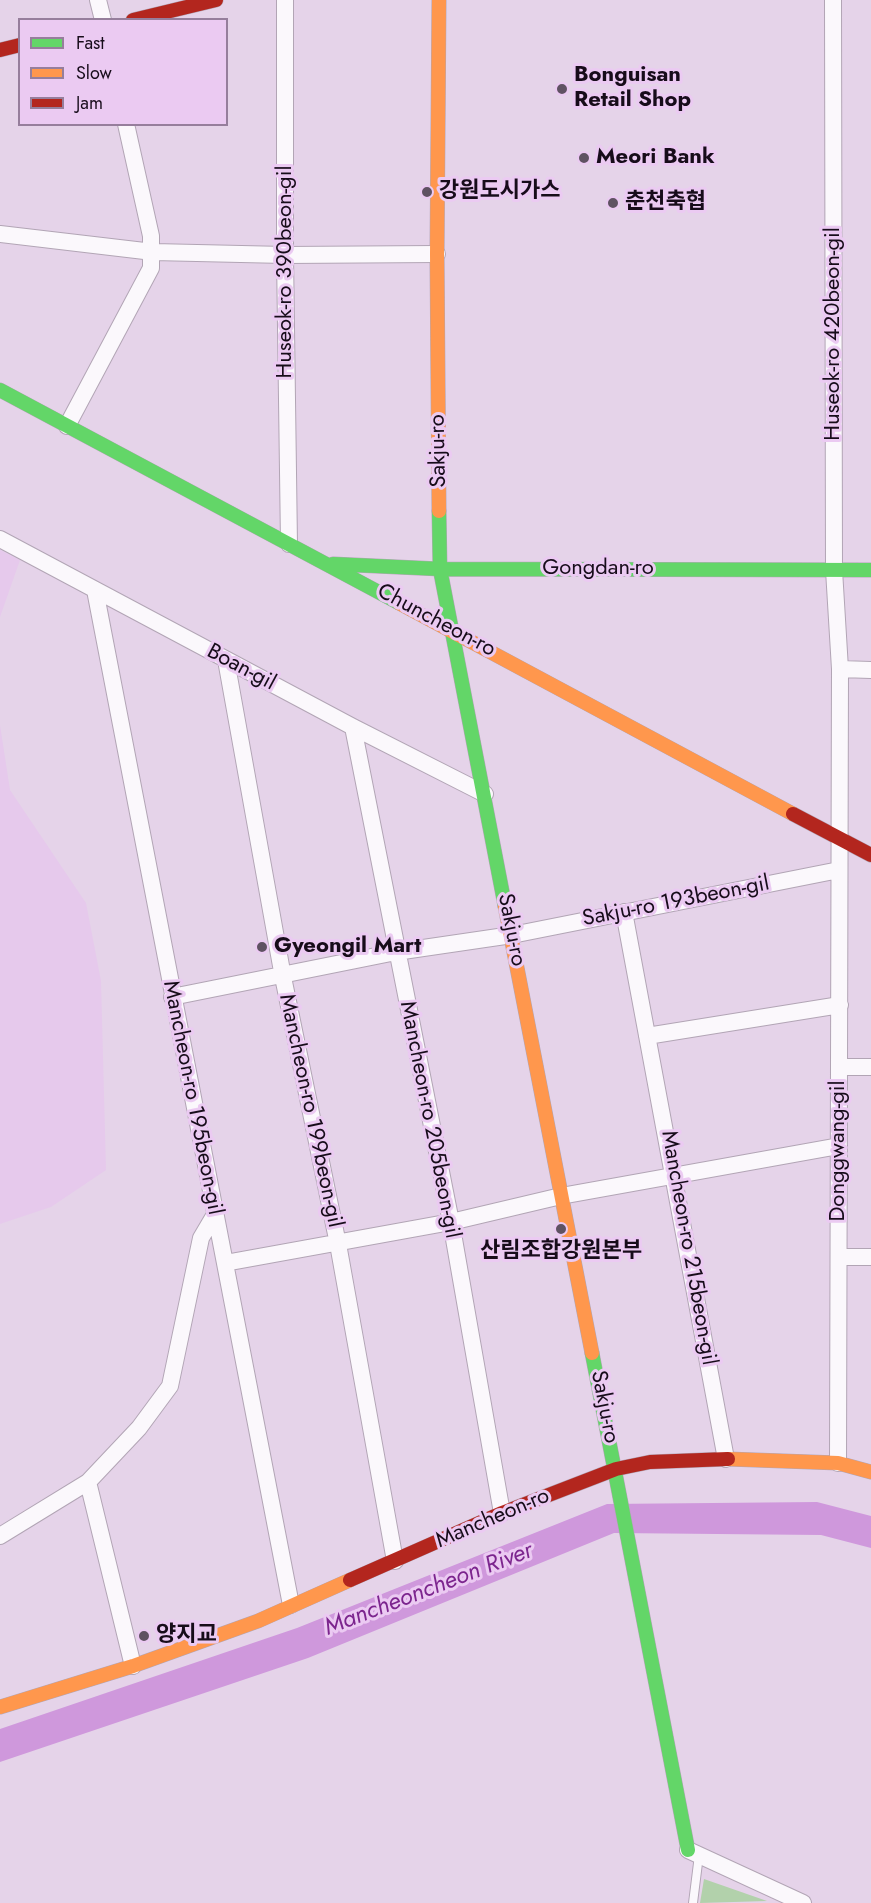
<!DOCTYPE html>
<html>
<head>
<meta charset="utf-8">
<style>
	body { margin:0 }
	#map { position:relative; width:871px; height:1903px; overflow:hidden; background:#e5d3e9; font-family:Jost,sans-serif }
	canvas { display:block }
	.legend { position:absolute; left:18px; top:18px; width:210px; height:108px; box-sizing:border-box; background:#ebcaf2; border:2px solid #967e9c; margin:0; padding:8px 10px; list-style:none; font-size:18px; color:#170c1a }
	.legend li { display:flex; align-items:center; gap:12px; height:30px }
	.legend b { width:30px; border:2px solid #967e9c }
</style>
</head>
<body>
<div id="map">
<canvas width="871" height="1903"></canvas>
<ul class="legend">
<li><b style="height:8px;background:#63d668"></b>Fast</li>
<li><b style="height:8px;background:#ff974d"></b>Slow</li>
<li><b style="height:8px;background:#b3261e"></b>Jam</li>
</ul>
</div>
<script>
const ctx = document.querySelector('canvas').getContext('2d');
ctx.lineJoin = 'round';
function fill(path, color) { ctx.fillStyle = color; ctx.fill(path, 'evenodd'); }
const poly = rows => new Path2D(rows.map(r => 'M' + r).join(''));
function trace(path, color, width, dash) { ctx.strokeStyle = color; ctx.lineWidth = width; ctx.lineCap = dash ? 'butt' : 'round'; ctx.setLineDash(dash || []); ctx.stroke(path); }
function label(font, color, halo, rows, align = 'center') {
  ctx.font = font + ' Jost,"Noto Sans KR",sans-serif'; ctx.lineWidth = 6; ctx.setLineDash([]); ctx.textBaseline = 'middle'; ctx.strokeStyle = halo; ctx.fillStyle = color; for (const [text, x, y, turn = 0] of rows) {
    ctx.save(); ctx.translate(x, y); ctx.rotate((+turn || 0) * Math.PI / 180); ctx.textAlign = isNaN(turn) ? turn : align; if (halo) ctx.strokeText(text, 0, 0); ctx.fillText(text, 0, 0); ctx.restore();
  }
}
fill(poly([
	[0,550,20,560,0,617],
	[0,725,10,790,86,903,101,981,106,1170,51,1207,0,1224]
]), '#e6c9ec');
fill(poly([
	[704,1879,767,1901,700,1903]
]), '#b2d1ab');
fill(poly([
	[817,1502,871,1516,871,1548,821,1535,614,1533,308,1658,0,1762,0,1729,297,1628,607,1504]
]), '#cf98dc');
const lane = poly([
	[693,1903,699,1855]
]);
const street = poly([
	[98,0,103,20],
	[285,0,285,255,289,544],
	[833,0,834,570,840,669,838,1463],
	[0,234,153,252,285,255,437,254],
	[67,426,151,268,151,236,126,124],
	[0,539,353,727,485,794],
	[95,590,291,1605],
	[226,660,283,977,338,1244,395,1561],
	[840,669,871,670],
	[353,727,451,1222,502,1513],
	[624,912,726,1459],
	[172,997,396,952,512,935,839,870],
	[647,1036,840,1005],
	[839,1067,871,1067],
	[839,1257,871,1257],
	[225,1263,451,1222,561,1196,839,1146],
	[88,1482,133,1666],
	[0,1536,88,1482,139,1428,170,1386,201,1238,214,1216],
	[688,1850,803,1903]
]);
const fast = poly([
	[0,390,399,603],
	[439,511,440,569,505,906],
	[333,564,440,569,871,570],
	[592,1353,688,1850]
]);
const slow = poly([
	[439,0,437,254,439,511],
	[399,603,793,814],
	[505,906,592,1353],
	[728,1459,838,1463,871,1472],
	[0,1707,133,1666,258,1621,350,1580]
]);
const jam = poly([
	[133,20,216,0],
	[0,50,20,45],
	[793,814,871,855],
	[350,1580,502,1513,616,1469,650,1462,728,1459]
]);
trace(lane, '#b2a5b5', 10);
trace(street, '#b2a5b5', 18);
trace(fast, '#b2a5b5', 15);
trace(slow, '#b2a5b5', 15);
trace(jam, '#b2a5b5', 15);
trace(lane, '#fbf8fc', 8);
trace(street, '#fbf8fc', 16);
trace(fast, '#63d668', 14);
trace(slow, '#ff974d', 14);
trace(jam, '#b3261e', 14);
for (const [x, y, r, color] of [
	[562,89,6,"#5f5262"],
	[584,158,6,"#5f5262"],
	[427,192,6,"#5f5262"],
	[613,203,6,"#5f5262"],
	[262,947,6,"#5f5262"],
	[561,1229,6,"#5f5262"],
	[144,1636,6,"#5f5262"]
]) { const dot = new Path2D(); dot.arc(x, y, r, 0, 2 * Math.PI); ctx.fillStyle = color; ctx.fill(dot); trace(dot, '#ebcaf2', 2); }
label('bold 22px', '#170c1a', '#ebcaf2', [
	["Bonguisan",574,76],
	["Retail Shop",574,101],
	["Meori Bank",596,158],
	["강원도시가스",439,192],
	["춘천축협",625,203],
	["Gyeongil Mart",274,947],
	["산림조합강원본부",561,1252,"center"],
	["양지교",156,1636]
], 'left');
label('22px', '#170c1a', '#ebcaf2', [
	["Huseok-ro 390beon-gil",286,272,-90],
	["Huseok-ro 420beon-gil",834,334,-90],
	["Sakju-ro",439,451,-91],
	["Gongdan-ro",598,569],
	["Chuncheon-ro",436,621,28],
	["Boan-gil",241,668,28],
	["Sakju-ro 193beon-gil",676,902,-11],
	["Sakju-ro",511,930,79],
	["Mancheon-ro 195beon-gil",192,1098,79],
	["Mancheon-ro 199beon-gil",310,1111,78],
	["Mancheon-ro 205beon-gil",429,1120,79],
	["Donggwang-gil",839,1151,-90],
	["Mancheon-ro 215beon-gil",688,1248,80],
	["Sakju-ro",604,1407,79],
	["Mancheon-ro",493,1519,-23]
]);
label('italic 24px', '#7c258e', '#ebcaf2', [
	["Mancheoncheon River",429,1590,-21]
]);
</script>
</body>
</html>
